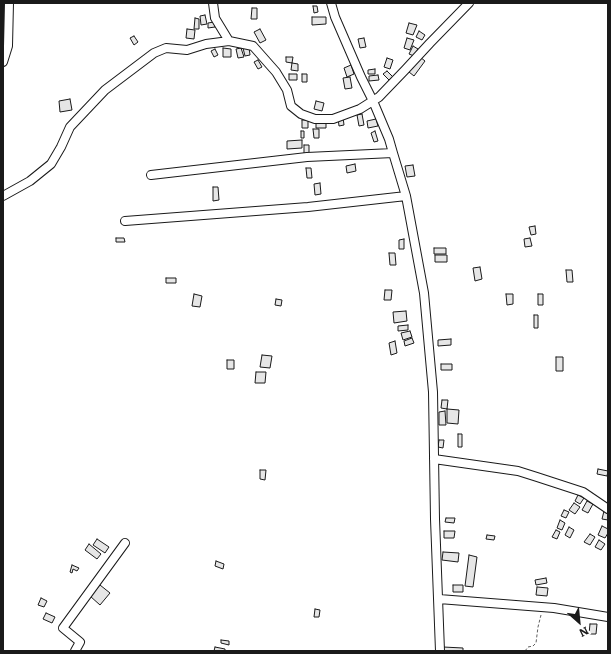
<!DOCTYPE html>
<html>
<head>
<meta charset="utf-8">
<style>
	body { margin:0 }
	#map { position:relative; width:611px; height:654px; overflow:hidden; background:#fff; font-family:Literata,serif }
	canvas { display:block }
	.frame { position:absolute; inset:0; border:4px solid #1a1a1a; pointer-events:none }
	.north { position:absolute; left:559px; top:602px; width:40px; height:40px; -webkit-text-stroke:3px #fff; paint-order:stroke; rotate:153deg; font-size:11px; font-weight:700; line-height:16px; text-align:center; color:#1a1a1a }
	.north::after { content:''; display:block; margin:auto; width:14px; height:18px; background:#1a1a1a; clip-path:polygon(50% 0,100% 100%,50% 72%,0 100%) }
</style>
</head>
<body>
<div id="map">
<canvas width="611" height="654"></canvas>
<div class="frame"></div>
<div class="north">N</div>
</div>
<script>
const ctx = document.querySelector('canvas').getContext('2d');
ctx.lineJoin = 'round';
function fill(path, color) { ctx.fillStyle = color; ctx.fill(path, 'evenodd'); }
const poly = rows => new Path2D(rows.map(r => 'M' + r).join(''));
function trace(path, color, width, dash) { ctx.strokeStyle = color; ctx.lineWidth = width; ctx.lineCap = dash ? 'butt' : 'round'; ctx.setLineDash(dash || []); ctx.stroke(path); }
const building = poly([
	[313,6,317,6,318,12,314,13,313,6],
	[252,8,257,8,257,19,251,19,252,8],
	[205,15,207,24,201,25,200,16,205,15],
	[312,17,326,17,326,24,312,25,312,17],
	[195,18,199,19,199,29,194,29,195,18],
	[214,22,215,27,208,28,208,23,214,22],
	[409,23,417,25,413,35,406,33,409,23],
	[187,29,195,30,194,39,186,38,187,29],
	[260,29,266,40,260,43,254,32,260,29],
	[419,31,425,35,422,40,416,37,419,31],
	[134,36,138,42,134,45,130,38,134,36],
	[364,38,366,47,360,48,358,39,364,38],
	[407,38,414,40,410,50,404,48,407,38],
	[413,46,418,49,414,56,409,54,413,46],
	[249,47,250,55,245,56,243,48,249,47],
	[223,48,231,49,231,57,223,57,223,48],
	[241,48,244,57,238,58,236,49,241,48],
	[215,49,218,55,214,57,211,51,215,49],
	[286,57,293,57,292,63,286,62,286,57],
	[420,57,425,61,414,76,409,72,420,57],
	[387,58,393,60,390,69,384,67,387,58],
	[258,60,262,67,258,69,254,62,258,60],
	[292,63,298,64,298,71,291,70,292,63],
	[351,65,354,74,347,77,344,68,351,65],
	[375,69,375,74,368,74,368,70,375,69],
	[387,71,393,77,389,80,383,74,387,71],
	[289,74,297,74,297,80,289,80,289,74],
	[302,74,307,74,307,82,302,82,302,74],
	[378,75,379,80,369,81,369,76,378,75],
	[350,77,352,88,345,89,343,78,350,77],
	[70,99,72,110,60,112,59,101,70,99],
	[316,101,324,103,322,111,314,109,316,101],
	[362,114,364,125,359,126,357,115,362,114],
	[343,117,344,125,339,126,338,118,343,117],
	[376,119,378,126,368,128,367,121,376,119],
	[302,120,308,120,308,128,302,128,302,120],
	[316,123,326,123,326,128,316,128,316,123],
	[313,129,319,129,319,138,314,138,313,129],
	[301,131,304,131,304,138,301,138,301,131],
	[375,131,378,141,374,142,371,133,375,131],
	[302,140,302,148,287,149,287,141,302,140],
	[304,145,309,145,309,153,304,154,304,145],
	[355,164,356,171,347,173,346,166,355,164],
	[413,165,415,176,407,177,405,166,413,165],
	[306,168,311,168,312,178,307,178,306,168],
	[320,183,321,194,315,195,314,184,320,183],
	[213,187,218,187,219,200,213,201,213,187],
	[535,226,536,234,531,235,529,227,535,226],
	[116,238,124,238,125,242,116,242,116,238],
	[530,238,532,246,525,247,524,239,530,238],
	[404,239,404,249,399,249,399,240,404,239],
	[434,248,446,248,446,254,434,254,434,248],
	[389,253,395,253,396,265,390,265,389,253],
	[435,255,447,255,447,262,435,262,435,255],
	[480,267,482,279,475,281,473,268,480,267],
	[566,270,572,270,573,282,567,282,566,270],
	[166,278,176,278,176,283,166,283,166,278],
	[385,290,392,290,391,300,384,300,385,290],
	[194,294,202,296,200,307,192,306,194,294],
	[506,294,513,294,513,304,507,305,506,294],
	[538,294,543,294,543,305,538,305,538,294],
	[276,299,282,300,281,306,275,305,276,299],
	[406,311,407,321,394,323,393,312,406,311],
	[534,315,538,315,538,328,534,328,534,315],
	[408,325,408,330,398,331,398,326,408,325],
	[410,331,412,337,403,340,401,333,410,331],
	[412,338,414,343,405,346,404,341,412,338],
	[451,339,451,345,438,346,438,340,451,339],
	[395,341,397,353,391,355,389,343,395,341],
	[262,355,272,356,270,368,260,367,262,355],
	[556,357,563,357,563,371,556,371,556,357],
	[227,360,234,360,234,369,227,369,227,360],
	[441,364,452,364,452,370,441,370,441,364],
	[256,372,266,372,265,383,255,383,256,372],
	[442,400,448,400,447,409,441,408,442,400],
	[447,409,459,410,458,424,447,423,447,409],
	[445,411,446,425,439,425,439,412,445,411],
	[458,434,462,434,462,447,458,447,458,434],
	[439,440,444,440,443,448,438,447,439,440],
	[598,469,608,471,607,476,597,474,598,469],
	[260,470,266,470,265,480,260,479,260,470],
	[578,495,584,498,580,504,575,501,578,495],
	[587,501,593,504,588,513,582,510,587,501],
	[574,503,580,507,575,514,569,510,574,503],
	[564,510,569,512,566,518,561,516,564,510],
	[604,511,608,512,608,520,602,519,604,511],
	[446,518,455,518,454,523,445,522,446,518],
	[560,520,565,523,562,530,557,528,560,520],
	[602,526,608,529,608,533,605,538,598,535,602,526],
	[569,527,574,530,570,538,565,535,569,527],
	[556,530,560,532,557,539,552,537,556,530],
	[444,531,455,531,454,538,444,538,444,531],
	[590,534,595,537,590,545,584,542,590,534],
	[487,535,495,536,494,540,486,539,487,535],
	[97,539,109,547,105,553,93,545,97,539],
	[599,540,605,544,601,550,595,547,599,540],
	[89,544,101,554,97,559,85,550,89,544],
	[443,552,459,553,458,562,442,560,443,552],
	[469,555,477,557,473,587,465,586,469,555],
	[216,561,224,564,223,569,215,566,216,561],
	[72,565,79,568,77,571,73,569,72,573,70,572,72,565],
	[546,578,547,583,536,585,535,580,546,578],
	[100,585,110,593,100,605,90,596,100,585],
	[453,585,463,585,463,592,453,592,453,585],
	[537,587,548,588,547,596,536,595,537,587],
	[41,598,47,601,44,607,38,605,41,598],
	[315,609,320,610,319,617,314,617,315,609],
	[46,613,55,617,52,623,43,619,46,613],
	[590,624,597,624,596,634,589,634,590,624],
	[221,640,229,641,229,645,221,643,221,640],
	[215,647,225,649,225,651,214,651,215,647],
	[443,647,463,648,463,651,443,651,443,647]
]);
fill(building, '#e6e6e6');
trace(building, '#1a1a1a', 1);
const minor = poly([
	[213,3,215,18,229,41],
	[331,3,335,17,361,77,373,101,389,139,393,153,406,196,424,293,433,392,435,519,440,651],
	[3,62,8,46,9,3],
	[151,175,307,157,393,153],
	[3,196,30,181,51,164,61,147,70,127,105,90,154,53,166,48,187,50,206,44,229,41,253,46,276,72,287,90,291,106,301,114,315,119,333,119,360,109,379,97,405,70,430,43,469,3],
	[125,221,308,207,406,196],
	[434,459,518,471,537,477,583,492,608,509],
	[439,599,554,608,608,617],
	[75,651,80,642,63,628,125,543]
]);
trace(minor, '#1a1a1a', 10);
trace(poly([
	[525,651,528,647,533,646,536,643,538,627,541,615]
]), '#5f5f5f', 1, [3, 2]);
trace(minor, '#fff', 8);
</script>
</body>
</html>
